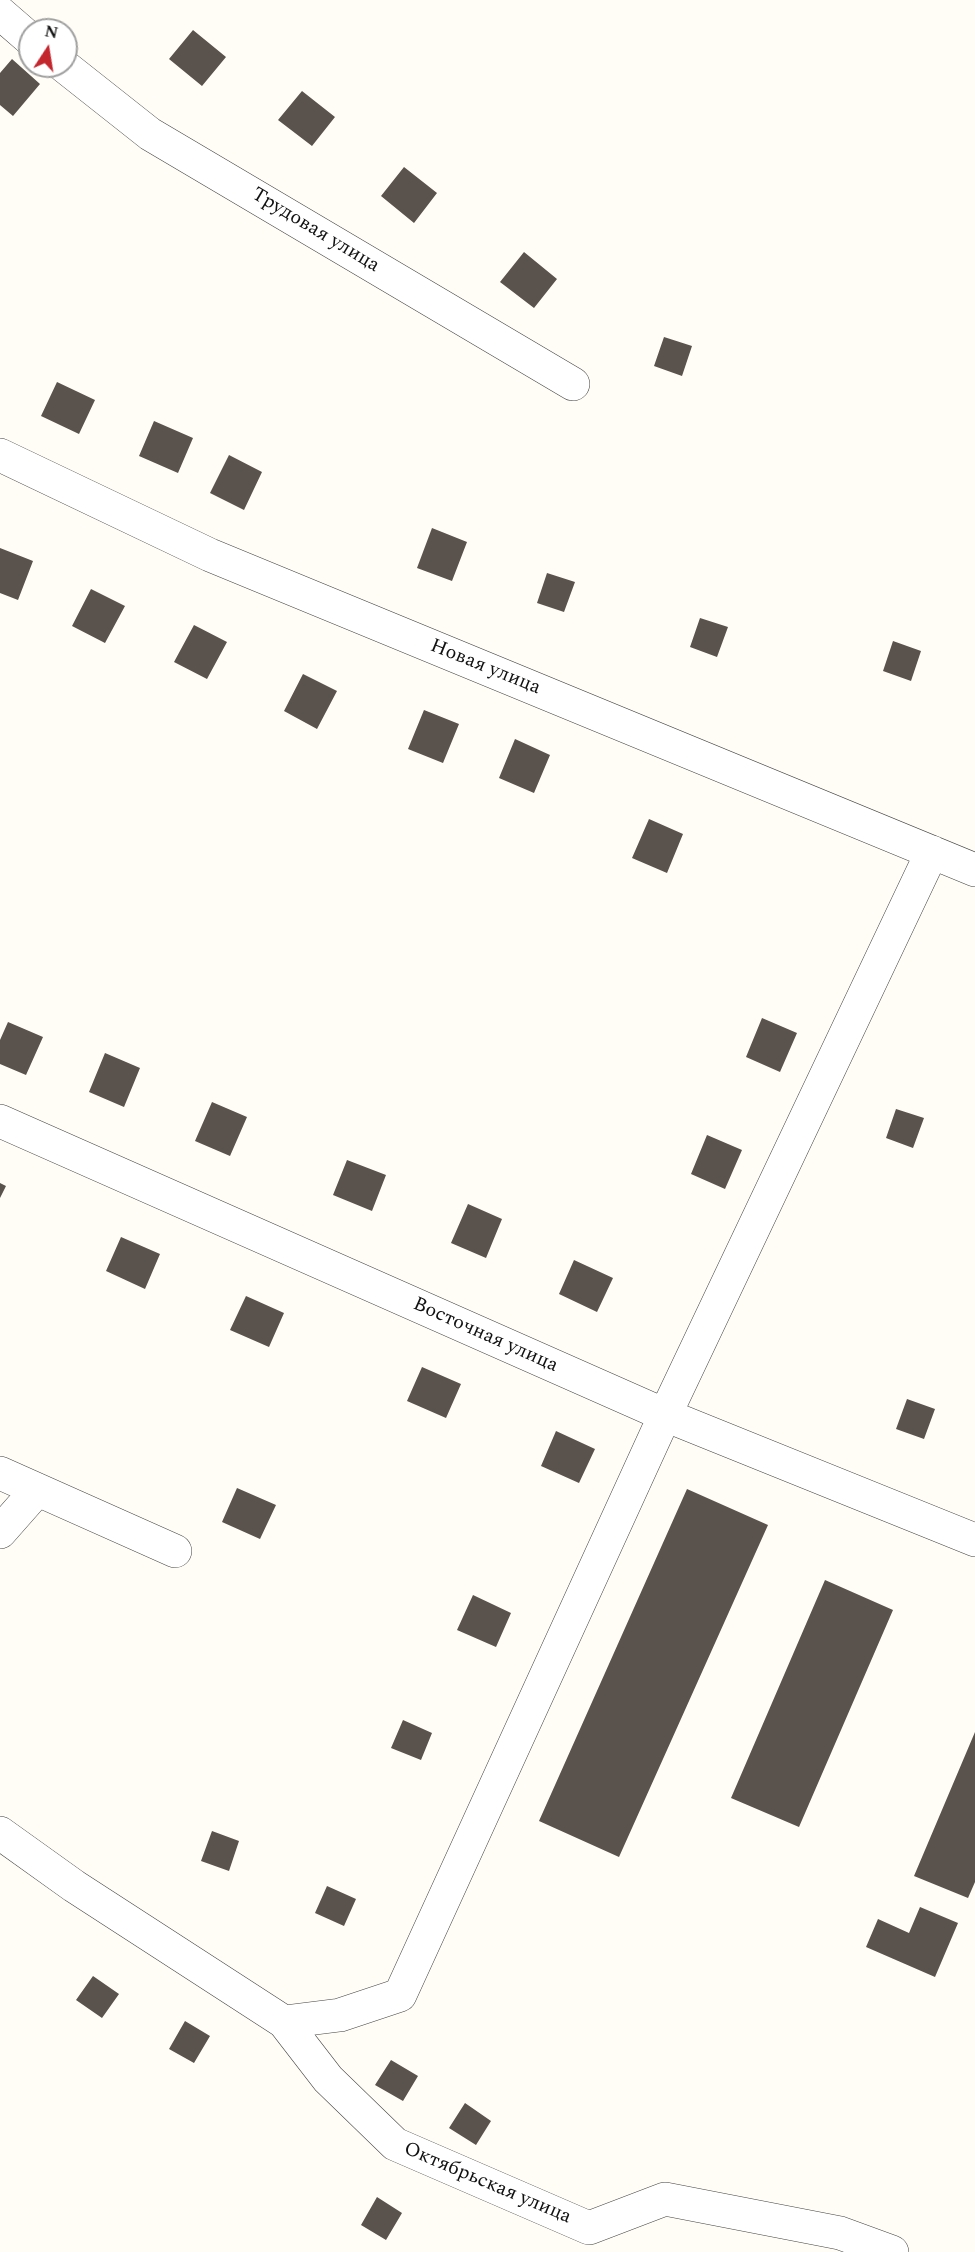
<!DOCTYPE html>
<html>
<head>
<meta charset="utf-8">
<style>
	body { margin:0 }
	#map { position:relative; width:975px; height:2252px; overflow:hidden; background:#fffdf5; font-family:Spectral,serif }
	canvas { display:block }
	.north { position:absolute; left:18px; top:18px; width:60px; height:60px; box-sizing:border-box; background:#fff; border:2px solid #a0a0a0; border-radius:50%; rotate:12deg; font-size:16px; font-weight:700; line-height:24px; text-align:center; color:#111 }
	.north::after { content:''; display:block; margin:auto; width:21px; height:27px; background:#c4262e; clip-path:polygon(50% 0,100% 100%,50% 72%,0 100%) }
</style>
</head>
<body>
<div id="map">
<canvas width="975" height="2252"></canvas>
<div class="north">N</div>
</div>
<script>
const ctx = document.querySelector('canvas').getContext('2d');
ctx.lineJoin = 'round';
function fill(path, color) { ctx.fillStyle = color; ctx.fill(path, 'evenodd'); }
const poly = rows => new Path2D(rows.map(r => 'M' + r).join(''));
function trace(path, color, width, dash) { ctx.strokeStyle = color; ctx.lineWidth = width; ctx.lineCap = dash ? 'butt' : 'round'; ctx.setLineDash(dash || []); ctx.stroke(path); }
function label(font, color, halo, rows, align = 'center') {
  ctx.font = font + ' Spectral,serif'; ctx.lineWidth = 6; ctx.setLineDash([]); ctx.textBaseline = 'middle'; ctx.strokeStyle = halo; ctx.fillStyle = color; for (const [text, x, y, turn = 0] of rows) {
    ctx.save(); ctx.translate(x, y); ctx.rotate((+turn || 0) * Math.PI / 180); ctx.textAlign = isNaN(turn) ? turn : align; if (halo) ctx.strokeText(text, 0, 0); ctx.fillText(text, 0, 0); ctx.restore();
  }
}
fill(poly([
	[193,30,226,57,202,86,169,59],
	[12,59,40,84,13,116,0,105,0,73],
	[302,91,335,117,312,146,278,120],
	[404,167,437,193,414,223,381,196],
	[524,252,557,279,534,308,500,282],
	[664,337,692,346,682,376,654,366],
	[57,382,95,400,79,434,41,416],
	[154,421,193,438,178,473,139,456],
	[229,455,262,472,244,510,210,493],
	[432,528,467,542,452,581,417,568],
	[0,548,33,561,18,600,0,593],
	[547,573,575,582,564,612,537,603],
	[91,589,125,606,105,643,72,626],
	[700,618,728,627,717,657,690,647],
	[194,625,227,642,207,679,174,662],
	[893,641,921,651,911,681,883,671],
	[303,674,337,691,317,729,284,711],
	[424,710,459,724,443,763,408,749],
	[515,739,550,755,534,793,499,778],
	[649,819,683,834,667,873,632,858],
	[762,1018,797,1033,780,1072,746,1057],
	[8,1022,43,1037,26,1075,0,1064,0,1040],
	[105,1053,140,1068,124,1107,89,1092],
	[212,1102,247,1117,230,1156,195,1141],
	[896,1109,924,1118,913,1148,886,1138],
	[707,1135,742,1150,725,1189,691,1174],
	[347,1160,386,1175,372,1211,333,1195],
	[0,1183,6,1186,0,1198],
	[468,1204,502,1219,486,1258,451,1243],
	[121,1237,160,1254,145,1289,106,1271],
	[574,1260,613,1278,597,1312,559,1294],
	[246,1296,284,1313,269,1347,230,1330],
	[422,1367,461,1384,446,1418,407,1401],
	[907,1399,935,1409,924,1439,896,1429],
	[556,1431,595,1449,579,1483,541,1466],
	[237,1488,276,1505,260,1539,222,1522],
	[687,1489,768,1525,619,1857,539,1821],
	[825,1580,893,1610,799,1827,731,1798],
	[473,1595,511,1613,496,1647,457,1630],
	[403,1720,432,1733,421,1760,391,1748],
	[975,1732,975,1882,968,1898,914,1876],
	[212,1831,239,1841,229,1871,201,1861],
	[327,1886,356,1899,344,1926,315,1913],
	[920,1907,958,1923,935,1977,866,1947,878,1919,909,1933],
	[93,1976,119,1994,102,2018,76,2000],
	[185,2021,210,2036,194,2063,169,2049],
	[391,2060,418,2076,403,2101,375,2085],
	[465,2103,491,2121,476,2145,449,2128],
	[377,2197,402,2213,386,2240,361,2225]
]), '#5a524d');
const minor = poly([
	[0,13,30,39],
	[64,66,150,134,573,384],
	[0,455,210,555,975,870],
	[0,1121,665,1415,975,1540],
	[0,1473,175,1551],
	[0,1532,37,1490],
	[0,1833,74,1886,284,2022,328,2079,395,2144,589,2228,665,2199,840,2233,892,2252],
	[284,2022,340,2015,400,1995,665,1415,932,852]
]);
trace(minor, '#444', 34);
trace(minor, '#fff', 33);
label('20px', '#111', '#fff', [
	["Трудовая улица",315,231,31],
	["Новая улица",485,668,22],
	["Восточная улица",485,1336,24],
	["Октябрьская улица",487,2184,23]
]);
</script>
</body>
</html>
